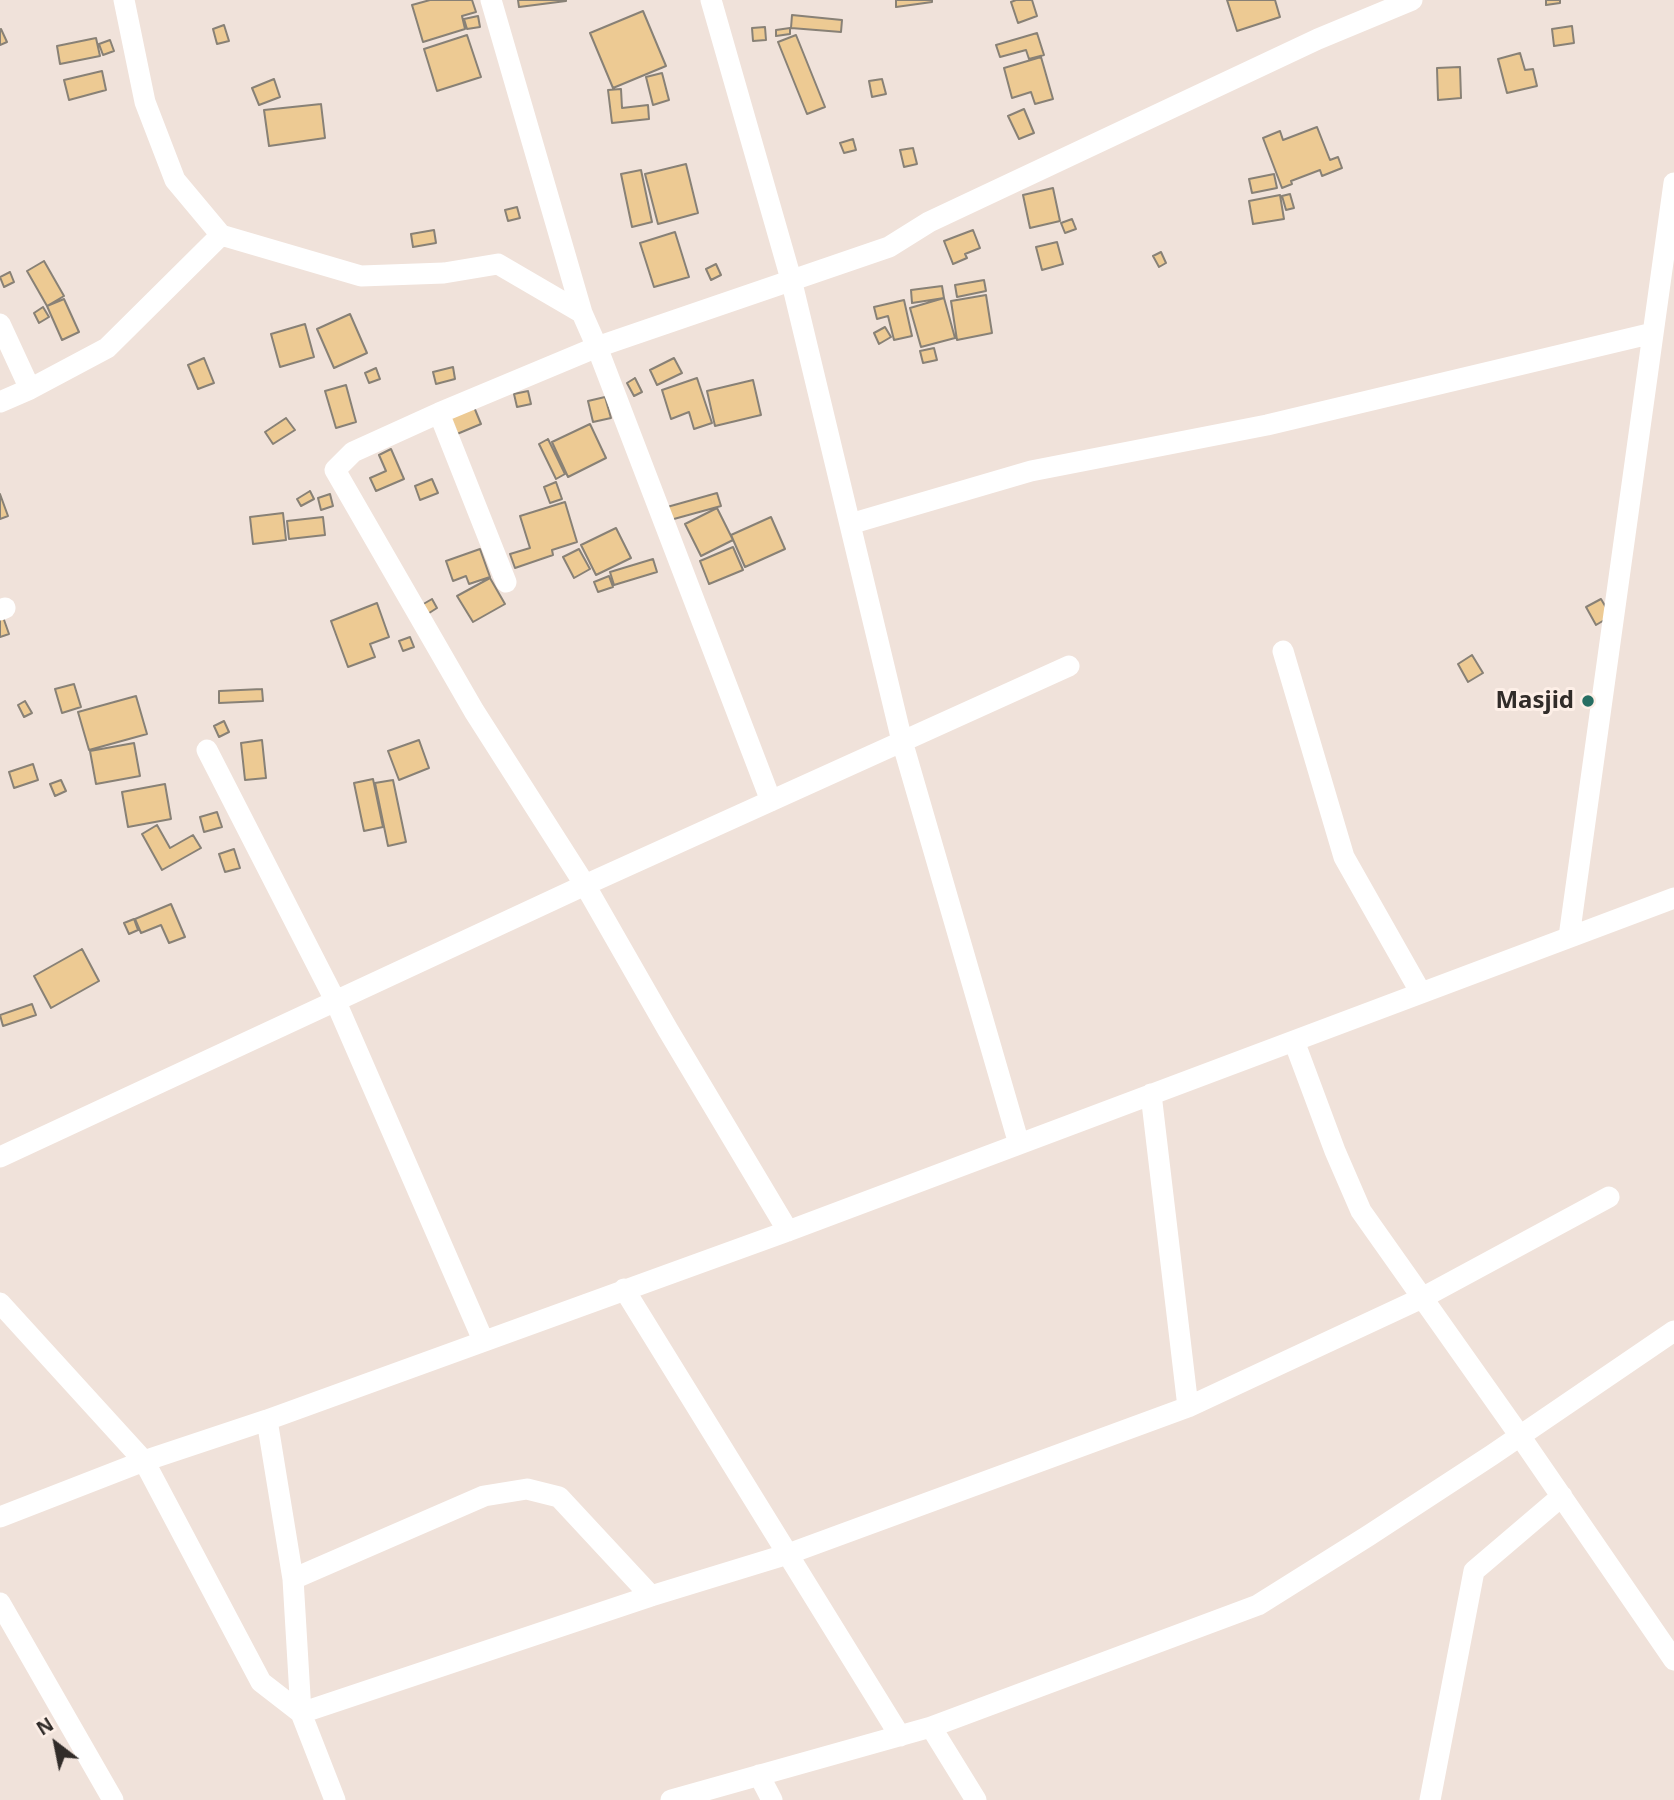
<!DOCTYPE html>
<html>
<head>
<meta charset="utf-8">
<style>
	body { margin:0 }
	#map { position:relative; width:1674px; height:1800px; overflow:hidden; background:#f0e2da; font-family:"Noto Sans",sans-serif }
	canvas { display:block }
	.north { position:absolute; left:21px; top:1709px; width:70px; height:70px; -webkit-text-stroke:5px #fdefe7; paint-order:stroke; rotate:328deg; font-size:19px; font-weight:700; line-height:28px; text-align:center; color:#312c29 }
	.north::after { content:''; display:block; margin:auto; width:24px; height:32px; background:#312c29; clip-path:polygon(50% 0,100% 100%,50% 72%,0 100%) }
</style>
</head>
<body>
<div id="map">
<canvas width="1674" height="1800"></canvas>
<div class="north">N</div>
</div>
<script>
const ctx = document.querySelector('canvas').getContext('2d');
ctx.lineJoin = 'round';
function fill(path, color) { ctx.fillStyle = color; ctx.fill(path, 'evenodd'); }
const poly = rows => new Path2D(rows.map(r => 'M' + r).join(''));
function trace(path, color, width, dash) { ctx.strokeStyle = color; ctx.lineWidth = width; ctx.lineCap = dash ? 'butt' : 'round'; ctx.setLineDash(dash || []); ctx.stroke(path); }
function label(font, color, halo, rows, align = 'center') {
  ctx.font = font + ' "Noto Sans",sans-serif'; ctx.lineWidth = 6; ctx.setLineDash([]); ctx.textBaseline = 'middle'; ctx.strokeStyle = halo; ctx.fillStyle = color; for (const [text, x, y, turn = 0] of rows) {
    ctx.save(); ctx.translate(x, y); ctx.rotate((+turn || 0) * Math.PI / 180); ctx.textAlign = isNaN(turn) ? turn : align; if (halo) ctx.strokeText(text, 0, 0); ctx.fillText(text, 0, 0); ctx.restore();
  }
}
const building = poly([
	[430,0,472,0,476,12,462,16,465,29,423,42,412,5,430,0],
	[518,0,566,0,566,1,519,7,518,0],
	[896,0,932,0,932,2,896,7,896,0],
	[1016,0,1032,0,1037,16,1018,23,1011,2,1016,0],
	[1227,0,1275,0,1280,17,1237,31,1227,0],
	[1546,0,1560,0,1560,3,1546,5,1546,0],
	[643,11,666,66,613,88,590,33,643,11],
	[792,15,842,20,841,32,791,28,792,15],
	[478,16,480,27,467,29,464,19,478,16],
	[224,25,229,41,217,44,213,29,224,25],
	[1572,26,1574,43,1554,46,1552,29,1572,26],
	[765,27,766,40,753,41,752,28,765,27],
	[790,28,790,34,776,36,776,30,790,28],
	[1,29,7,42,0,45,0,30,1,29],
	[1037,33,1044,55,1029,59,1026,50,1000,57,996,45,1037,33],
	[467,35,481,77,437,91,424,49,467,35],
	[796,35,825,107,807,114,778,42,796,35],
	[96,38,100,56,60,64,57,46,96,38],
	[110,40,114,51,103,55,99,44,110,40],
	[1520,53,1525,70,1533,69,1537,86,1507,93,1498,59,1520,53],
	[1041,57,1053,99,1035,104,1031,92,1012,98,1004,68,1041,57],
	[1460,67,1461,98,1438,100,1437,68,1460,67],
	[102,71,106,90,69,100,64,80,102,71],
	[662,73,669,100,653,105,646,77,662,73],
	[274,79,280,97,259,105,252,88,274,79],
	[882,79,886,94,872,97,869,81,882,79],
	[621,89,622,108,648,105,649,119,612,123,608,90,621,89],
	[321,104,325,138,269,146,264,110,321,104],
	[1024,109,1034,133,1019,139,1008,116,1024,109],
	[1317,127,1330,160,1338,157,1342,168,1322,176,1320,170,1291,181,1292,184,1282,188,1263,138,1280,131,1283,140,1317,127],
	[853,139,856,150,844,153,840,143,853,139],
	[913,148,917,164,904,167,900,150,913,148],
	[686,164,698,213,658,224,645,174,686,164],
	[641,170,652,222,632,227,621,174,641,170],
	[1274,174,1277,188,1252,193,1249,179,1274,174],
	[1053,188,1060,221,1030,228,1023,195,1053,188],
	[1290,194,1294,208,1286,210,1282,196,1290,194],
	[1280,195,1284,219,1253,224,1249,201,1280,195],
	[517,207,520,218,508,221,505,210,517,207],
	[1072,219,1076,229,1065,233,1061,223,1072,219],
	[434,230,436,243,413,247,411,234,434,230],
	[973,230,980,248,965,254,967,258,953,264,944,241,973,230],
	[675,232,689,277,654,287,640,243,675,232],
	[1057,242,1063,264,1042,270,1036,247,1057,242],
	[1161,252,1166,263,1159,267,1153,256,1161,252],
	[44,261,64,296,47,306,27,271,44,261],
	[716,264,721,275,711,280,706,269,716,264],
	[10,272,14,282,4,287,0,277,10,272],
	[984,280,986,291,957,297,955,285,984,280],
	[942,286,944,298,912,303,911,290,942,286],
	[986,295,992,333,957,340,951,301,986,295],
	[944,298,955,338,921,347,910,308,944,298],
	[64,299,79,332,62,340,47,306,64,299],
	[904,300,912,336,894,340,888,316,877,319,874,307,904,300],
	[43,307,49,317,39,323,34,313,43,307],
	[350,314,367,353,334,368,317,329,350,314],
	[305,324,314,357,280,367,271,334,305,324],
	[885,327,891,337,879,344,874,333,885,327],
	[934,348,937,360,923,363,920,351,934,348],
	[204,358,214,383,198,389,188,365,204,358],
	[674,358,682,373,657,385,650,370,674,358],
	[453,367,455,379,436,384,433,372,453,367],
	[376,368,380,379,369,383,365,373,376,368],
	[635,378,642,392,634,396,627,383,635,378],
	[697,378,712,423,694,429,689,412,671,419,662,390,697,378],
	[753,380,761,415,715,426,707,391,753,380],
	[346,385,356,422,336,428,325,391,346,385],
	[528,391,531,404,517,407,514,394,528,391],
	[605,397,611,418,593,422,588,401,605,397],
	[474,407,481,424,457,434,450,417,474,407],
	[286,418,295,430,273,444,265,432,286,418],
	[590,424,606,458,568,477,552,442,590,424],
	[548,439,565,474,556,479,539,444,548,439],
	[391,449,404,479,376,491,370,478,386,471,379,455,391,449],
	[432,479,438,493,420,500,415,486,432,479],
	[556,482,562,499,550,503,544,487,556,482],
	[310,491,314,499,301,506,297,499,310,491],
	[717,493,721,506,663,522,660,509,717,493],
	[0,494,8,516,0,519,0,494],
	[330,494,333,506,321,510,318,498,330,494],
	[565,502,577,542,552,550,553,555,515,568,510,554,530,548,520,516,565,502],
	[717,508,733,540,701,556,685,524,717,508],
	[283,513,286,540,253,544,250,517,283,513],
	[323,517,325,535,289,539,287,521,323,517],
	[771,517,785,549,745,567,731,535,771,517],
	[616,528,631,558,596,575,581,545,616,528],
	[733,547,743,570,709,584,700,561,733,547],
	[480,549,490,577,469,584,466,576,453,581,446,561,480,549],
	[579,549,590,569,574,578,563,557,579,549],
	[653,559,657,572,614,585,610,572,653,559],
	[609,576,613,587,598,592,594,582,609,576],
	[490,578,505,604,473,622,457,596,490,578],
	[432,599,437,608,426,615,420,606,432,599],
	[1601,599,1611,616,1596,625,1586,607,1601,599],
	[377,603,389,637,370,644,375,657,348,667,331,621,377,603],
	[3,617,9,634,0,637,0,618,3,617],
	[410,637,414,647,403,651,399,641,410,637],
	[1472,655,1483,673,1468,682,1458,664,1472,655],
	[74,684,81,707,62,713,55,689,74,684],
	[262,689,263,701,219,703,219,691,262,689],
	[136,696,147,734,89,750,78,712,136,696],
	[25,701,32,713,24,717,18,705,25,701],
	[224,721,229,732,219,737,214,726,224,721],
	[262,740,266,778,245,780,241,743,262,740],
	[419,740,429,768,399,780,388,751,419,740],
	[134,743,140,776,96,784,90,751,134,743],
	[33,764,38,780,14,788,9,772,33,764],
	[373,779,383,827,364,831,354,783,373,779],
	[61,780,66,791,55,796,50,784,61,780],
	[393,780,406,842,388,846,375,783,393,780],
	[165,784,171,819,128,827,122,792,165,784],
	[217,812,222,827,204,832,200,817,217,812],
	[157,825,170,848,193,835,201,848,162,870,142,834,157,825],
	[234,849,240,868,225,872,219,854,234,849],
	[171,904,185,937,169,943,161,925,141,933,135,919,171,904],
	[134,919,138,930,129,934,124,923,134,919],
	[82,949,99,981,51,1008,34,976,82,949],
	[32,1004,36,1015,3,1026,0,1015,32,1004]
]);
fill(building, '#edca93');
trace(building, '#888176', 2);
trace(poly([
	[124,0,145,102,175,180,221,235,361,276,444,273,498,264,582,313,597,347,771,801],
	[491,0,582,313],
	[711,0,791,279,902,741,1019,1144],
	[0,324,30,389],
	[0,402,30,389,107,348,221,235],
	[439,413,506,582],
	[850,524,1031,471,1267,425,1653,333],
	[0,610,5,608],
	[1283,651,1344,857,1421,993],
	[207,750,335,1000,483,1340],
	[1569,937,1674,183],
	[1294,1041,1335,1151,1361,1211,1520,1436,1674,1660],
	[1151,1094,1188,1407],
	[0,1157,585,885,1069,666],
	[788,1231,668,1030,585,885,474,711,335,470,353,452,439,413,597,347,889,247,929,222,1318,39,1412,0],
	[624,1289,900,1736],
	[0,1303,144,1461,261,1682,301,1713,651,1596,788,1554,1188,1407,1422,1298,1609,1197],
	[267,1420,293,1579,301,1713,335,1800],
	[0,1517,144,1461,267,1420,788,1231,1674,898],
	[293,1579,484,1496,527,1489,559,1497,651,1596],
	[0,1603,113,1800],
	[931,1727,976,1800],
	[759,1775,772,1800],
	[671,1800,931,1727,1258,1605,1368,1536,1492,1455,1674,1331],
	[1430,1800,1474,1571,1562,1496]
]), '#fff', 21);
for (const [x, y, r, color] of [
	[1588,701,7,"#276e63"]
]) { const dot = new Path2D(); dot.arc(x, y, r, 0, 2 * Math.PI); ctx.fillStyle = color; ctx.fill(dot); trace(dot, '#fdefe7', 2.5); }
label('bold 24px', '#312c29', '#fdefe7', [
	["Masjid",1574,701]
], 'right');
</script>
</body>
</html>
